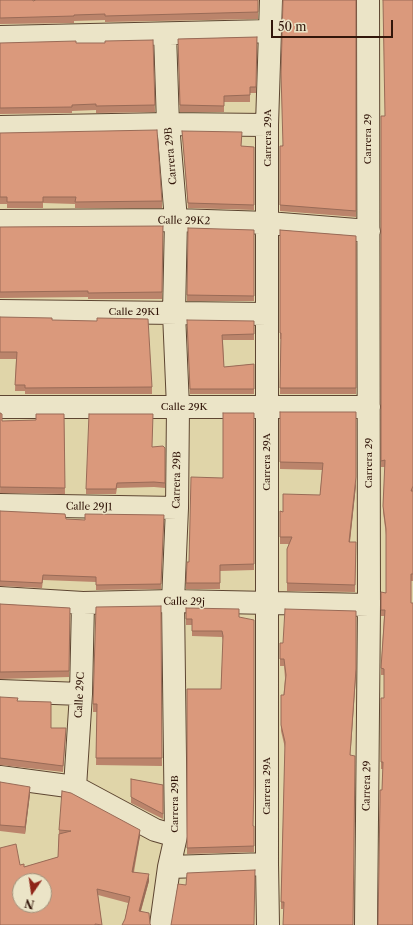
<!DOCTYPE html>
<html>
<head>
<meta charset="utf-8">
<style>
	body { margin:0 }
	#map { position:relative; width:413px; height:925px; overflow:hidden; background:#e0d5a9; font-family:"Libre Caslon Text",serif }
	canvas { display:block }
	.north { position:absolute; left:12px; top:873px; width:40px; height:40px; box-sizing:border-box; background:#ebe4c7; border:1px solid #a1927b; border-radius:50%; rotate:193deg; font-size:11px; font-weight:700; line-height:16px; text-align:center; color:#32160a }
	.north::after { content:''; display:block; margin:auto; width:14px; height:18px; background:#8f2418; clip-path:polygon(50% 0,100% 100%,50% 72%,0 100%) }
	.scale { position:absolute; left:271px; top:20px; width:122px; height:18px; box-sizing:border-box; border:2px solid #32160a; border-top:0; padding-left:5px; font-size:12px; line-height:14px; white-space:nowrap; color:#32160a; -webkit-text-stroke:3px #ebe4c7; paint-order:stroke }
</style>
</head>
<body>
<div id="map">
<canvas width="413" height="925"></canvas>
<div class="north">N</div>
<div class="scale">50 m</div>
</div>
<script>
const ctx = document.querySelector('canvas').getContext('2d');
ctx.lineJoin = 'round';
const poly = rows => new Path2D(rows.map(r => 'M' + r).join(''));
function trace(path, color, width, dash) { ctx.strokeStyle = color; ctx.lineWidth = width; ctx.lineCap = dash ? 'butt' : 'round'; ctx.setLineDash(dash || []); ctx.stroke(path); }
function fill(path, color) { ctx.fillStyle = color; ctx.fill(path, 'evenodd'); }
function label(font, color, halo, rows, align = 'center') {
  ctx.font = font + ' "Libre Caslon Text",serif'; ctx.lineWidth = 3; ctx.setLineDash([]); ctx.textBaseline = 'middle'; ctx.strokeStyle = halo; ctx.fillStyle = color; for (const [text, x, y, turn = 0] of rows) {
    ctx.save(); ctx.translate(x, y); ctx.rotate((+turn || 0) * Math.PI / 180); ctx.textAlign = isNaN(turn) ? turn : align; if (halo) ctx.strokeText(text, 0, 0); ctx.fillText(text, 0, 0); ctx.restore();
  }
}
const minor = poly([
	[0,37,270,31],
	[0,127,168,124,267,125],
	[0,221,176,220,268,223,369,231],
	[0,311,267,314],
	[0,407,369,407],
	[0,505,177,508],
	[0,598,83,603,173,601,369,605],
	[0,691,81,694],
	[0,777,75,787,155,830,176,836],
	[75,787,81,694,83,603],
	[169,867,267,864],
	[161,925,169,867,176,836,173,601,177,508,178,407,174,313,176,220,168,124,165,34],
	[268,925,267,864,267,125,271,0],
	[366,925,369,605,368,0]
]);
trace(minor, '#5e4632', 24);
trace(minor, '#ebe4c7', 22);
fill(poly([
	[0,0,33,1,258,0,258,19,105,22,105,20,74,21,74,23,0,24],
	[356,0,356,217,280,211,280,146,282,146],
	[413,0,413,581,411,581,382,790,383,769,381,769,381,698,384,698,384,675,381,675,381,668,384,616,381,616,381,592,386,593,386,535,383,512,385,467,381,467,381,116,385,116],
	[257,37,256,93,250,93,250,102,224,102,224,112,180,112,178,39],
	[153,40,155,112,96,113,96,110,72,111,72,113,0,114,0,43,105,43],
	[182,131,242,137,241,146,254,147,254,210,188,208],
	[0,133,162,201,162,208,75,208,75,204,43,203,43,208,7,208,7,204,0,204],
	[163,226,162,299,88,299,88,297,0,298,0,227],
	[254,230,254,301,187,301,187,295],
	[280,230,356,236,356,394,280,394,281,339,280,339],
	[0,317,52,320,152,387,152,394,25,394,25,391,15,391,16,359,0,359],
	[254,321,254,340,223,340,224,367,254,364,254,394,190,394,187,326],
	[280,412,356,485,350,542,356,542,355,592,287,591,287,549,289,544,280,544,280,511,283,512,320,495,322,470,280,469],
	[254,413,254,570,220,571,220,589,186,589,186,583,189,562,223,478],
	[64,414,65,494,0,493,2,421,36,420],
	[152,447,165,448,165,488,154,487,117,488,116,494,86,494,86,489],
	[0,511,66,519,85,520,164,515,161,589,96,590,96,582,43,580,42,588,0,586],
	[0,604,70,608,69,677,0,679],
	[161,606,162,766,96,765,97,712,93,712,93,704],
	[186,608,239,617,253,826,254,826,254,852,187,854,187,689,221,689,223,641,222,637,192,636,192,625,186,625],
	[280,643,356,675,283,909,281,909,281,902,285,748,281,731,281,725,285,678,284,666,280,666],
	[0,697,17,701,51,728,66,734,63,772,0,765],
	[131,779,163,785,163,819,131,803],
	[0,782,30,794,25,834,0,831],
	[59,830,140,836,134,872,149,881,141,911,150,924,125,919,128,903,98,895,102,925,0,925,20,865,24,867,58,857]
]), '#bb846b');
fill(poly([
	[356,477,356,485,349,549,349,542],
	[356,611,356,675,350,761],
	[30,787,30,794,25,834,25,827],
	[140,830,140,836,132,878,132,872],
	[149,874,149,881,139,917,139,911]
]), '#996b57');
const building = poly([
	[0,0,33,0,33,1,36,0,258,0,258,12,105,16,105,14,74,15,74,16,0,18,0,0],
	[283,0,356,0,356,211,280,205,280,146,283,146,281,73,283,0],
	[383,0,413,0,413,486,411,491,413,491,413,574,411,574,411,603,413,603,413,925,378,925,380,801,380,790,382,790,383,762,381,762,381,698,384,698,384,669,381,668,385,610,381,610,381,592,386,593,386,529,383,506,385,460,381,461,381,116,385,116,383,0],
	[257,37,256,87,250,87,250,95,224,96,224,106,180,105,178,39,257,37],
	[153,40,155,105,96,106,96,104,72,105,72,107,0,108,0,43,76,41,76,43,105,43,105,41,153,40],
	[157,130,162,201,75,202,76,197,43,197,43,202,7,202,7,197,0,197,0,133,157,130],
	[182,131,242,132,241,146,254,147,254,205,188,203,182,131],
	[163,226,162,292,88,293,88,291,0,292,0,227,163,226],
	[188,228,254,230,254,296,187,295,188,228],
	[280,230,356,236,356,388,280,388,281,333,280,333,280,230],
	[0,317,52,318,52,320,97,321,97,318,148,319,152,387,25,388,25,385,15,385,17,352,0,352,0,317],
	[187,320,254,321,254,334,222,335,224,367,254,364,254,389,190,389,187,320],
	[280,412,356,412,356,477,349,542,356,542,355,585,287,583,287,549,292,537,280,537,280,511,283,512,283,494,320,495,323,463,280,462,280,412],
	[0,413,2,414,2,421,36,420,36,414,64,414,65,488,0,487,0,413],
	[223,413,254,413,254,564,220,565,220,583,186,583,187,562,189,562,191,477,223,478,223,413],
	[89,414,153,414,152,447,163,446,165,448,165,483,154,482,117,483,116,489,86,489,89,414],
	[0,511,65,514,66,519,85,520,85,514,164,515,161,584,96,585,96,577,43,575,42,583,0,581,0,511],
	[0,604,70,608,69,671,0,672,0,604],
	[161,606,162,758,96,758,97,704,93,704,96,607,161,606],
	[186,608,239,609,239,617,254,620,254,786,253,826,254,826,254,846,187,848,187,689,221,689,223,636,222,631,192,631,192,619,186,619,186,608],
	[285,609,356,611,356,669,350,755,355,756,353,925,283,925,284,902,281,902,285,742,281,725,281,695,284,695,286,675,284,659,280,659,280,643,283,643,285,609],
	[0,697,18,698,17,701,51,702,51,728,66,728,63,766,0,758,0,697],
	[131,779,163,785,163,814,131,797,131,779],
	[0,782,30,787,25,827,0,825,0,782],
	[62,791,71,793,140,830,132,872,149,874,139,911,149,913,150,924,151,925,122,925,125,919,130,897,97,889,102,925,95,924,95,925,0,925,0,848,16,844,20,865,24,864,24,867,58,857,59,834,71,831,59,830,62,791],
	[20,881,44,881,44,905,20,905,20,881],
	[255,870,254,925,171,925,178,884,186,885,187,873,255,870]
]);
fill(building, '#da997c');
trace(building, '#996b57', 1);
label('10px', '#32160a', '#ebe4c7', [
	["Carrera 29A",268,138,-90],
	["Carrera 29",368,139,-90],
	["Carrera 29B",171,156,-95],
	["Calle 29K2",184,221,1],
	["Calle 29K1",134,312],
	["Calle 29K",184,407],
	["Carrera 29A",267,462,-90],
	["Carrera 29",369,463,-90],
	["Carrera 29B",177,480,-89],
	["Calle 29J1",89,507,1],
	["Calle 29j",184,602,1],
	["Calle 29C",80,695,-87],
	["Carrera 29A",267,786,-90],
	["Carrera 29",367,786,-89],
	["Carrera 29B",175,804,-90]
]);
</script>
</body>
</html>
